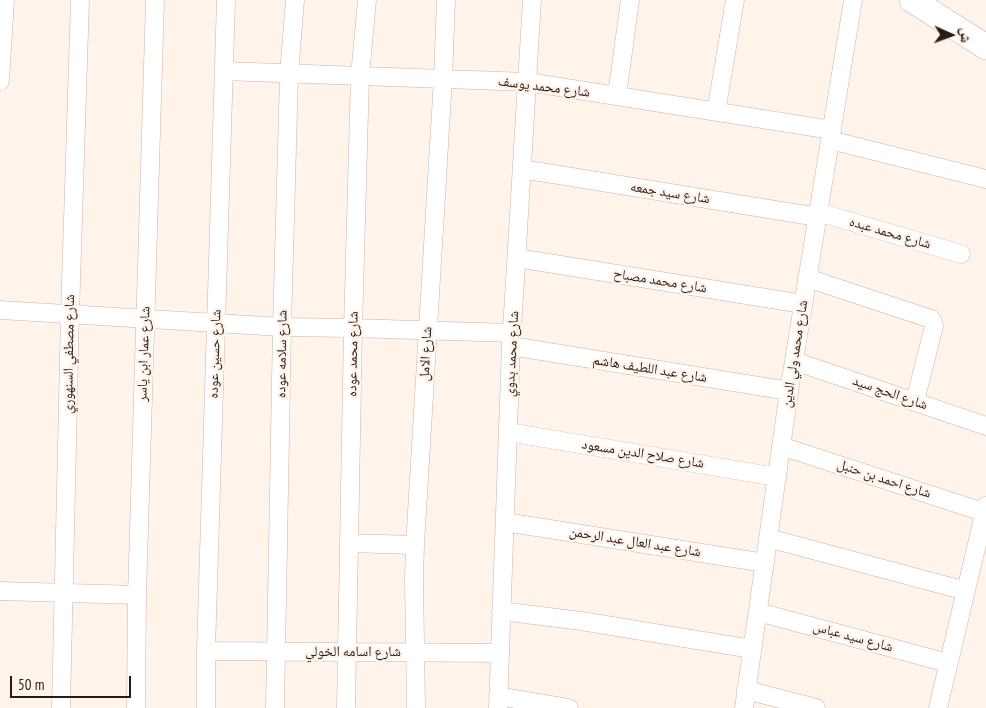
<!DOCTYPE html>
<html>
<head>
<meta charset="utf-8">
<style>
	body { margin:0 }
	#map { position:relative; width:986px; height:708px; overflow:hidden; background:#fef4ec; font-family:"PT Sans Narrow","Noto Naskh Arabic",sans-serif }
	canvas { display:block }
	.north { position:absolute; left:926px; top:10px; width:50px; height:50px; -webkit-text-stroke:4px #fef4ec; paint-order:stroke; rotate:92deg; font-size:14px; font-weight:700; line-height:20px; text-align:center; color:#271d16 }
	.north::after { content:''; display:block; margin:auto; width:18px; height:22px; background:#271d16; clip-path:polygon(50% 0,100% 100%,50% 72%,0 100%) }
	.scale { position:absolute; left:10px; top:676px; width:121px; height:22px; box-sizing:border-box; border:2px solid #271d16; border-top:0; padding-left:6px; font-size:15px; line-height:18px; white-space:nowrap; color:#271d16; -webkit-text-stroke:4px #fef4ec; paint-order:stroke }
</style>
</head>
<body>
<div id="map">
<canvas width="986" height="708"></canvas>
<div class="north">ش</div>
<div class="scale">50 m</div>
</div>
<script>
const ctx = document.querySelector('canvas').getContext('2d');
ctx.lineJoin = 'round';
const poly = rows => new Path2D(rows.map(r => 'M' + r).join(''));
function trace(path, color, width, dash) { ctx.strokeStyle = color; ctx.lineWidth = width; ctx.lineCap = dash ? 'butt' : 'round'; ctx.setLineDash(dash || []); ctx.stroke(path); }
function label(font, color, halo, rows, align = 'center') {
  ctx.font = font + ' "PT Sans Narrow","Noto Naskh Arabic",sans-serif'; ctx.lineWidth = 5; ctx.setLineDash([]); ctx.textBaseline = 'middle'; ctx.strokeStyle = halo; ctx.fillStyle = color; for (const [text, x, y, turn = 0] of rows) {
    ctx.save(); ctx.translate(x, y); ctx.rotate((+turn || 0) * Math.PI / 180); ctx.textAlign = isNaN(turn) ? turn : align; if (halo) ctx.strokeText(text, 0, 0); ctx.fillText(text, 0, 0); ctx.restore();
  }
}
const street = poly([
	[224,71,528,82,832,130],
	[0,81,5,0],
	[617,96,630,0],
	[716,112,735,0],
	[830,140,986,179],
	[522,169,818,217],
	[818,212,961,254],
	[517,258,803,304],
	[807,278,931,319,933,322,934,326,915,401],
	[0,310,282,327,353,328,512,333],
	[511,346,789,391],
	[794,361,986,426],
	[508,432,777,477],
	[781,446,986,513],
	[505,522,765,563],
	[768,538,966,591],
	[349,543,415,545],
	[0,591,137,595],
	[501,611,581,621,752,649],
	[758,612,948,663],
	[206,651,500,653],
	[746,690,816,708],
	[498,696,569,708],
	[61,708,70,314,80,0],
	[136,708,137,595,155,0],
	[206,708,206,651,226,0],
	[275,708,282,327,289,74,295,0],
	[346,708,353,328,360,76,367,0],
	[416,708,414,580,415,545,443,79,446,0],
	[498,708,511,346,532,0],
	[744,708,789,391,853,0],
	[938,708,986,506]
]);
const secondary = poly([
	[912,0,986,47]
]);
trace(street, '#ccb2a0', 19);
trace(secondary, '#ccb2a0', 26);
trace(street, '#fff', 18);
trace(secondary, '#fff', 25);
label('14px', '#271d16', '#fef4ec', [
	["شارع محمد يوسف",544,87,7],
	["شارع سيد جمعه",670,193,9],
	["شارع محمد عبده",890,233,16],
	["شارع محمد مصباح",660,281,9],
	["شارع مصطفي السنهوري",69,354,-89],
	["شارع عمار ابن ياسر",144,354,-88],
	["شارع حسين عوده",215,354,-88],
	["شارع سلامه عوده",282,354,-89],
	["شارع محمد عوده",353,354,-89],
	["شارع الامل",426,354,-87],
	["شارع محمد بدوي",512,354,-87],
	["شارع محمد ولي الدين",795,354,-81],
	["شارع عبد اللطيف هاشم",650,369,9],
	["شارع الحج سيد",890,393,19],
	["شارع صلاح الدين مسعود",643,454,9],
	["شارع احمد بن حنبل",884,479,18],
	["شارع عبد العال عبد الرحمن",635,542,9],
	["شارع سيد عباس",853,637,15],
	["شارع اسامه الخولي",353,652]
]);
</script>
</body>
</html>
